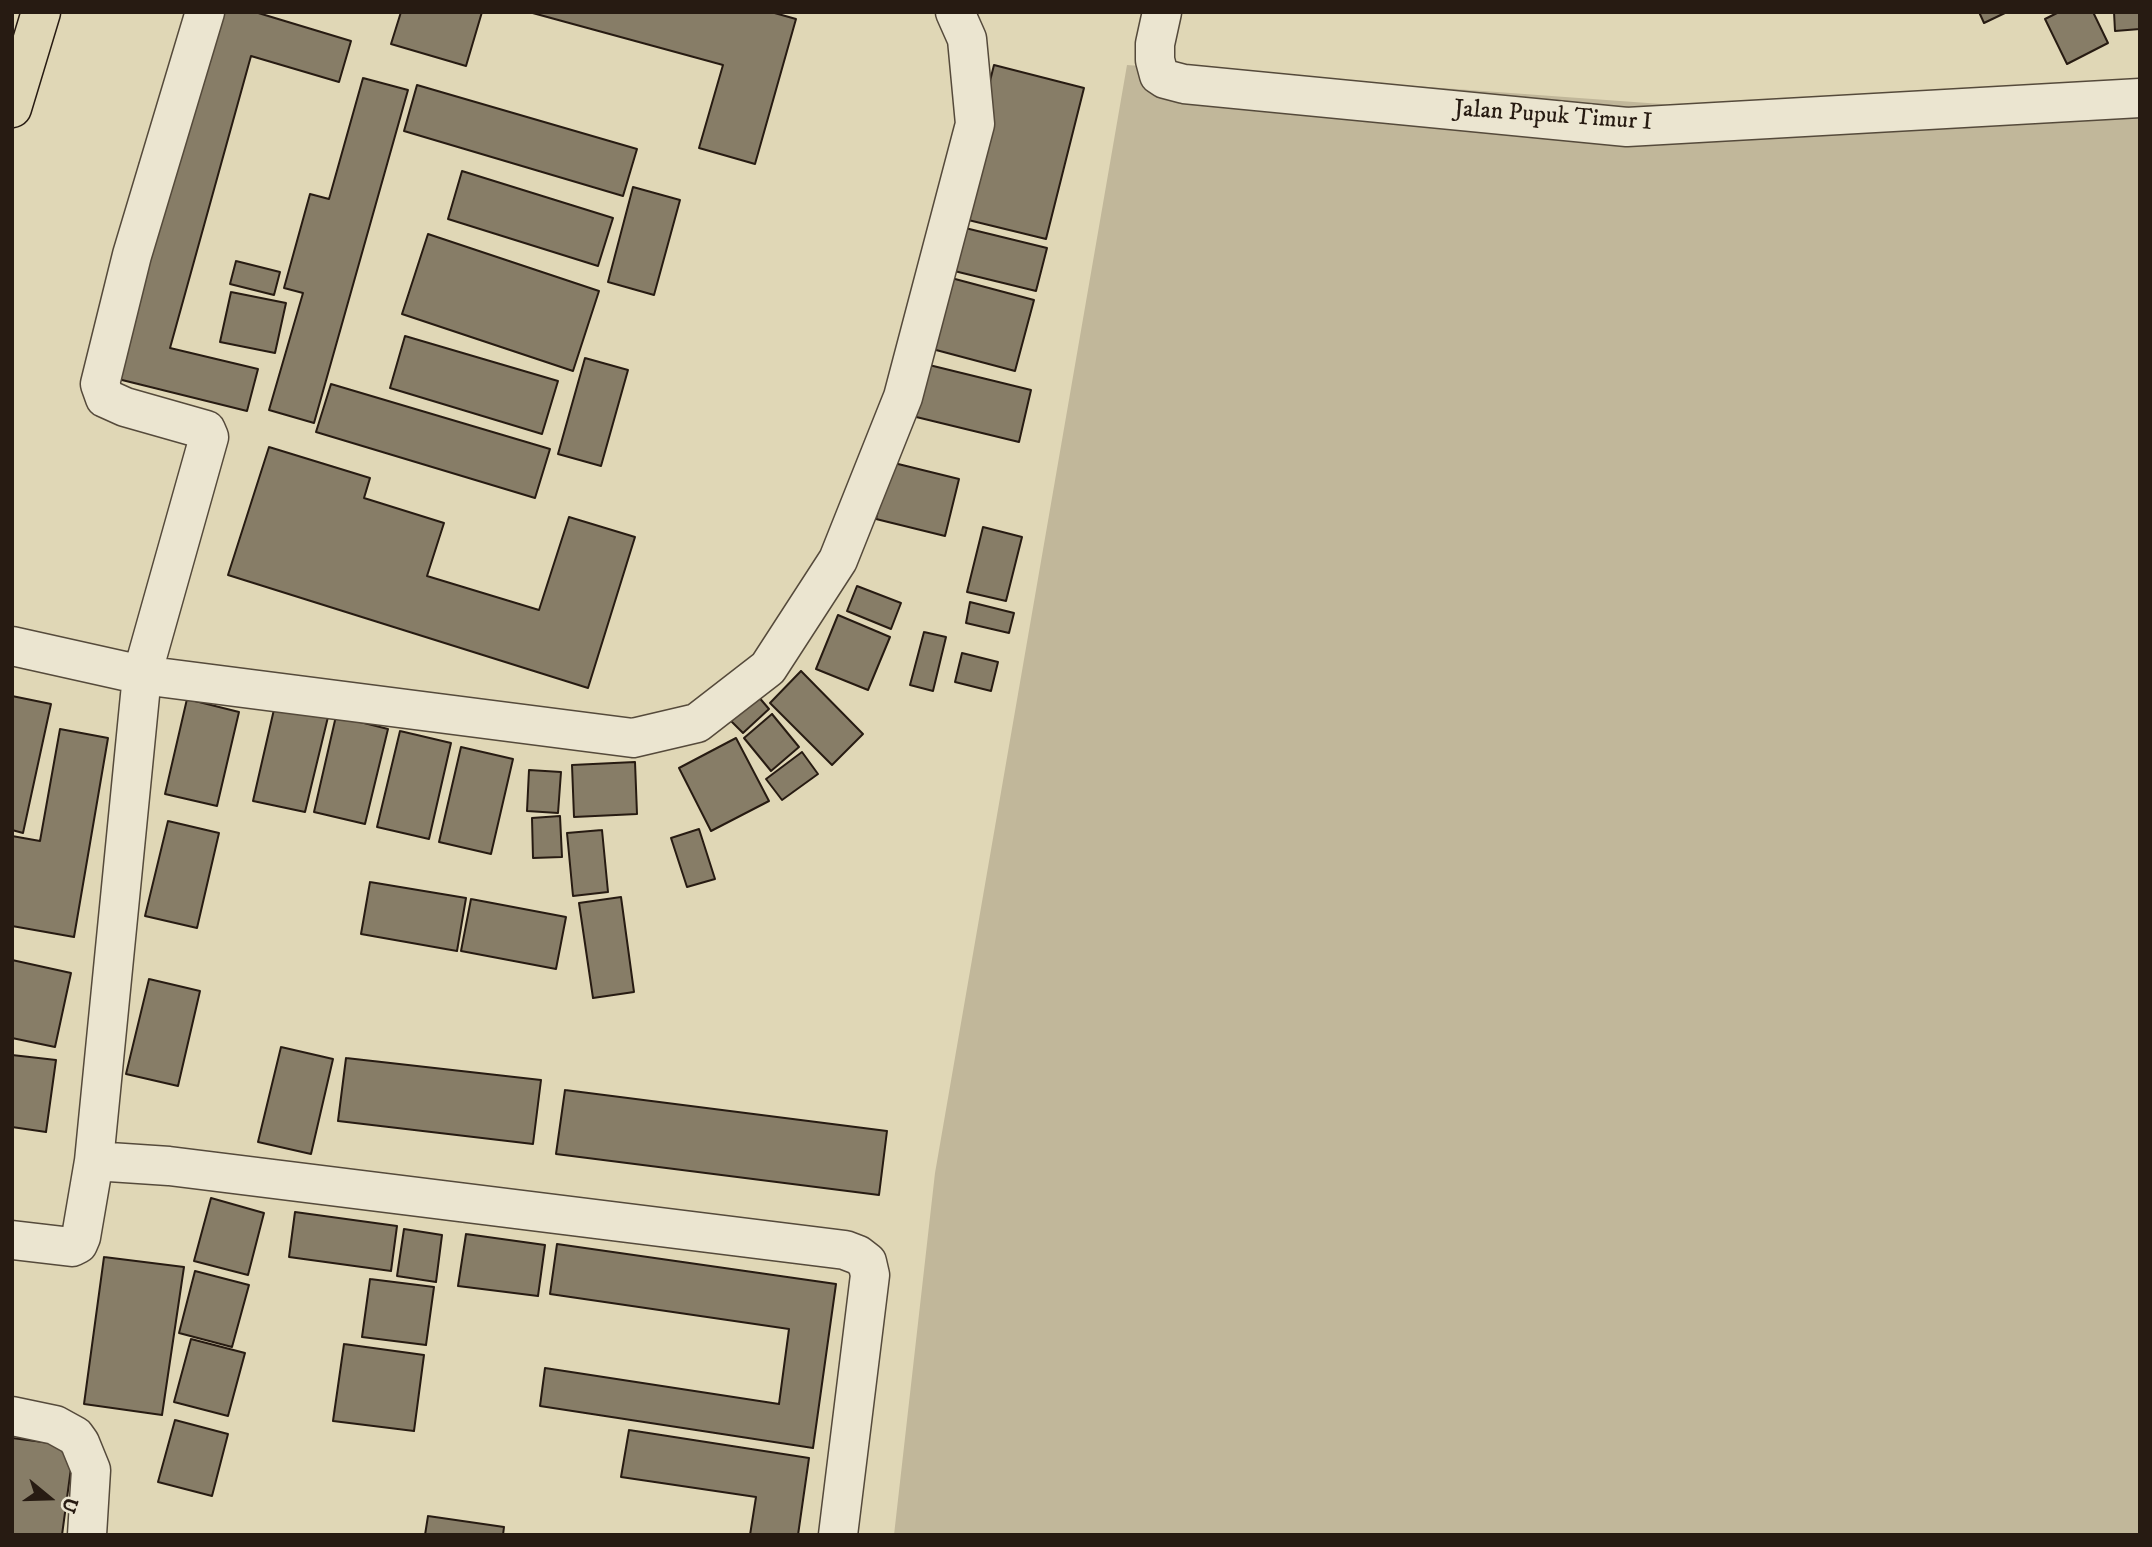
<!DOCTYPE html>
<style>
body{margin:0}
#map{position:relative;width:2152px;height:1547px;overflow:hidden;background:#e0d7b6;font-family:"IM FELL DW Pica",serif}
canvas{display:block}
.frame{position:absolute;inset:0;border:14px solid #271b12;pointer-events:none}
.north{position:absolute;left:14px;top:1463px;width:70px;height:70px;-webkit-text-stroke:5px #ebe5d0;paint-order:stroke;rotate:109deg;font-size:19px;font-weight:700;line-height:28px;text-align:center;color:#271b12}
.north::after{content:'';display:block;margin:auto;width:24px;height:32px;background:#271b12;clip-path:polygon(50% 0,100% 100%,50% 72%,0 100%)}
</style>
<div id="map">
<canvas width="2152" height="1547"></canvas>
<div class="frame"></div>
<div class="north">U</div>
</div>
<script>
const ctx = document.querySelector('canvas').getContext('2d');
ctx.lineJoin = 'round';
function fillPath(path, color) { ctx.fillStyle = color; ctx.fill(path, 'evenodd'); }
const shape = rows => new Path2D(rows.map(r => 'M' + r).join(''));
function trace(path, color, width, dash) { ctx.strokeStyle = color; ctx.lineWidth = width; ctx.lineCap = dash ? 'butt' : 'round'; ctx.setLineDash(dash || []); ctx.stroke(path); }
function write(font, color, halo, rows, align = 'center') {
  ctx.font = font + ' "IM FELL DW Pica",serif'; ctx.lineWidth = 7; ctx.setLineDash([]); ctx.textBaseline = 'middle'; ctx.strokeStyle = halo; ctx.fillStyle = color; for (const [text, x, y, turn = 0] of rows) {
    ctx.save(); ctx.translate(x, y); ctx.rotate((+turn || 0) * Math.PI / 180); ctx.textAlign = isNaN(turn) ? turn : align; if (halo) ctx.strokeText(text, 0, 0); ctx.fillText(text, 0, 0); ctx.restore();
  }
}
fillPath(shape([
 [1127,65,1894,121,2140,106,2140,1535,894,1535,935,1173]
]), '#c1b79a');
const building = shape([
 [213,12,255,12,351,41,339,82,251,56,170,348,258,369,247,411,114,378,130,204,140,162,171,169,213,12],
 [401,12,482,12,466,66,391,44,401,12],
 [529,12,771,12,796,19,755,164,699,148,723,65,529,12],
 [1979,12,2007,12,1984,23,1979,12],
 [2059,12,2093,12,2108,43,2067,64,2045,19,2059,12],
 [2114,12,2140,12,2140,29,2115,31,2114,12],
 [994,65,1084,88,1046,239,956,217,994,65],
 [363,78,408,90,314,423,269,410,303,293,284,288,310,194,329,199,363,78],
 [417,85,637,149,623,196,404,131,417,85],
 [462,171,613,218,598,266,448,219,462,171],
 [633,187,680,200,654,295,608,282,633,187],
 [953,225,1047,248,1036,291,942,268,953,225],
 [428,234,599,291,573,371,402,314,428,234],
 [236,261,280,272,274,295,230,284,236,261],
 [940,275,1034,300,1015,371,921,346,940,275],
 [231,292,286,303,275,353,220,342,231,292],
 [405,336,558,381,542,434,390,388,405,336],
 [585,358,628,370,601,466,558,454,585,358],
 [921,363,1031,390,1019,442,908,415,921,363],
 [331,384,550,449,535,498,316,432,331,384],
 [269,447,370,478,364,498,444,523,427,576,539,610,569,517,635,537,588,688,228,575,269,447],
 [890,462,959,479,945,536,876,519,890,462],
 [983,527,1022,537,1006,601,967,592,983,527],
 [857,586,901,603,891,629,847,611,857,586],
 [970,602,1014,613,1009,633,966,623,970,602],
 [838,615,890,637,868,690,816,669,838,615],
 [924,632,946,637,933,691,910,685,924,632],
 [962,653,998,662,991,691,955,682,962,653],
 [801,671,863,734,832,765,770,703,801,671],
 [757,695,769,709,743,733,730,720,757,695],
 [12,696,51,704,23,833,12,830,12,696],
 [187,699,239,712,217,806,165,794,187,699],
 [275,705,328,717,305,812,253,801,275,705],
 [772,714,799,747,771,771,744,738,772,714],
 [336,716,388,729,365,824,314,812,336,716],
 [60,729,108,738,74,937,12,926,12,836,40,841,60,729],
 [400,731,451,743,429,839,377,827,400,731],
 [736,738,769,801,711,831,679,768,736,738],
 [461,747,513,759,491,854,439,842,461,747],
 [802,752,818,774,782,800,766,779,802,752],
 [635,762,637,814,574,817,572,765,635,762],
 [529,770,561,772,558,813,527,811,529,770],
 [560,816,562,857,533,858,532,818,560,816],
 [168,821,219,833,197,928,145,916,168,821],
 [699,829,715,879,687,887,671,838,699,829],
 [602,830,608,892,573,896,567,833,602,830],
 [370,882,466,898,457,951,361,934,370,882],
 [621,897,634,992,593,998,579,903,621,897],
 [471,899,566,917,556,969,461,951,471,899],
 [12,960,71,973,55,1047,12,1038,12,960],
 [149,979,200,991,178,1086,126,1074,149,979],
 [281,1047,333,1059,311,1154,258,1142,281,1047],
 [12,1055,56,1060,46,1132,12,1127,12,1055],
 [346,1058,541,1080,533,1144,338,1121,346,1058],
 [565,1090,887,1131,879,1195,556,1154,565,1090],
 [211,1198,264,1213,248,1275,194,1261,211,1198],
 [295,1212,397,1226,391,1271,289,1257,295,1212],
 [404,1229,442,1235,436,1282,397,1276,404,1229],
 [466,1234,545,1245,538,1296,458,1286,466,1234],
 [557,1244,836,1284,813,1448,540,1406,545,1368,779,1404,789,1329,550,1294,557,1244],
 [104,1257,184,1267,162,1415,84,1404,104,1257],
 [195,1271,249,1285,232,1347,179,1333,195,1271],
 [370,1279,434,1287,426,1345,362,1337,370,1279],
 [191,1339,245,1353,228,1416,174,1402,191,1339],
 [344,1344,424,1355,414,1431,333,1421,344,1344],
 [175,1420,228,1434,212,1496,158,1482,175,1420],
 [629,1430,809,1458,798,1535,750,1535,756,1497,621,1477,629,1430],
 [12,1438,74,1446,62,1535,12,1535,12,1438],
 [428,1516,504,1527,503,1535,425,1535,428,1516]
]);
fillPath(building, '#877d67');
trace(building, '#271b12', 2);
const minor = shape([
 [1162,12,1155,44,1155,60,1159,75,1165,79,1184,84,1627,127,2140,98],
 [12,646,142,675,633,738,697,723,768,668,838,560,903,397,975,124,967,39,955,12],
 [94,1161,169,1166,845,1250,858,1255,867,1262,870,1275,838,1535],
 [12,1240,72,1247,78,1244,81,1237,94,1161,142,675,209,437,206,430,125,407,105,398,100,384,132,255,205,12],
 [12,1416,55,1425,75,1436,80,1443,91,1470,87,1535]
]);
const highway = shape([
 [12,108,41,12]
]);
trace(minor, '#554a3b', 41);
trace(highway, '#271b12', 41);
trace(minor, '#ebe5d0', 38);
trace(highway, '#e0d7b6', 38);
write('24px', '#271b12', '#ebe5d0', [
 ["Jalan Pupuk Timur I",1553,117,4]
]);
</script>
